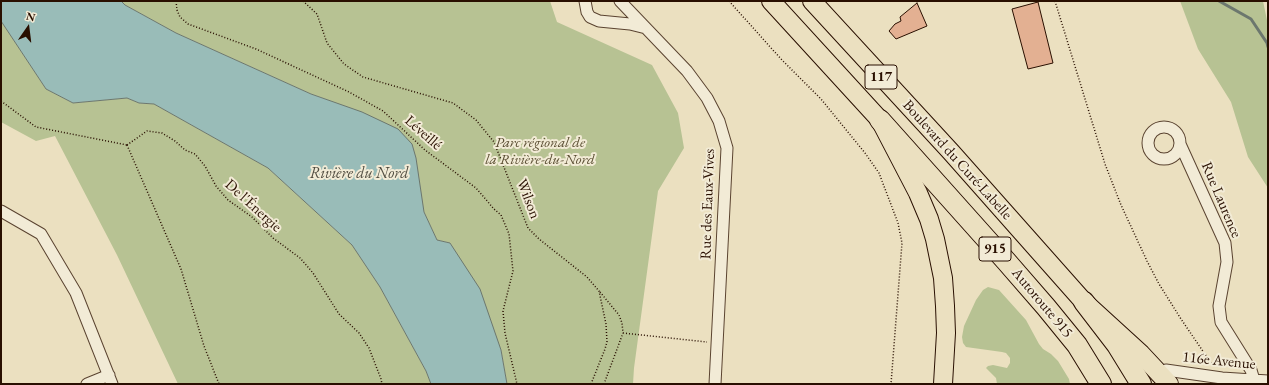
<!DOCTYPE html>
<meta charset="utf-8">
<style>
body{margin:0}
#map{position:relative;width:1269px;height:385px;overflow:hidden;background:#ebe0c0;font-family:"EB Garamond",serif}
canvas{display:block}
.frame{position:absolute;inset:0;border:2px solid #290f00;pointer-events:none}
.north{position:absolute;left:8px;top:8px;width:40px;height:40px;-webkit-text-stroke:3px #f2ebd6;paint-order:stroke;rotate:14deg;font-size:11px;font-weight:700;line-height:16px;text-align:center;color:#290f00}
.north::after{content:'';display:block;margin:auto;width:14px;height:18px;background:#290f00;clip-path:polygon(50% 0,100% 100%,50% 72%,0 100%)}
</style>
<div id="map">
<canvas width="1269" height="385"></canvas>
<div class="frame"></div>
<div class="north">N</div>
</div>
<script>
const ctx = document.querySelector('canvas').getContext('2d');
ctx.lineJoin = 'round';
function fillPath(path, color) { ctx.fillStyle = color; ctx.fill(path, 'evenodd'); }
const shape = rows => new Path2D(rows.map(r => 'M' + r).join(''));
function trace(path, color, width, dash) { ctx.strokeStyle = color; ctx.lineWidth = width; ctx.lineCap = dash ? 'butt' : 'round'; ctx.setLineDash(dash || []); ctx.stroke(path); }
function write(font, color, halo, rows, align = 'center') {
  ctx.font = font + ' "EB Garamond",serif'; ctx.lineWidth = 4; ctx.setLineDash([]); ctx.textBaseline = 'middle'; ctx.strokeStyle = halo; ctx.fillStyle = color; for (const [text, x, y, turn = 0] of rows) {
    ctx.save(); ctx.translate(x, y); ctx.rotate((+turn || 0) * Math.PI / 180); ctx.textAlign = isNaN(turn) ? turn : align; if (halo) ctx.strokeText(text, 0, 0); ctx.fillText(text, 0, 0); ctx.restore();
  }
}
fillPath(shape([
 [121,1,550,1,557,22,652,65,678,113,684,148,658,191,634,368,633,384,507,384,501,350,450,243,437,240,424,212,365,114,311,94,176,33,125,5],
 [1180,1,1263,1,1268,25,1268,188,1248,157,1231,102,1198,49],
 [1,21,46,89,73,103,127,98,139,103,154,104,268,168,352,245,380,287,426,371,431,384,178,384,117,255,55,136,36,141,1,122],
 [988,287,999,290,1026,320,1039,344,1043,349,1051,354,1058,361,1069,379,1070,384,997,384,996,378,986,368,988,366,993,365,1007,368,1010,363,1010,358,1006,353,1002,352,966,347,963,343,962,337,964,326,976,300,983,290]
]), '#b7c293');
const water = shape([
 [1,1,121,1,125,5,176,33,311,94,362,112,398,129,412,144,416,158,424,212,437,240,450,243,480,289,501,350,507,384,431,384,426,371,380,287,352,245,268,168,154,104,139,103,127,98,73,103,46,89,1,21,1,1]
]);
fillPath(water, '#99bcb8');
trace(water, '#6c776e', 1);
trace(shape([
 [1219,1,1251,19,1267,43,1268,47]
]), '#6c776e', 3);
const building = shape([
 [1038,2,1053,63,1028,69,1012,9,1038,2],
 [917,3,927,26,896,39,889,31,895,24,901,21,900,17,917,3]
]);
fillPath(building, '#e3b092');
trace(building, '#290f00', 1);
const street = shape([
 [585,1,587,12,590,17,599,21,630,24,646,28],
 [620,1,687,71,707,98,719,121,727,148,715,384],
 '1148 143a16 16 0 1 1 32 0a16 16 0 1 1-32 0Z',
 [1180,144,1225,243,1227,262,1219,306,1221,322,1251,370,1254,380],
 [1,211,41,234,76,293,112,384],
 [1166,370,1222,378,1268,381],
 [87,384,109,375]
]);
const primary = shape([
 [771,1,880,120,918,193,929,219,935,239,943,278,945,306,946,333,943,384],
 [812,1,951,152,1084,302,1141,354,1169,384]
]);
const highway = shape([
 [880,120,1006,261,1046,307,1077,345,1101,384],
 [1084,302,1117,345,1141,384]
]);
trace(street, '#5a4330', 13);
trace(primary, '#290f00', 20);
trace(highway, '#290f00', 22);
trace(shape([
 [176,1,177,10,180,17,188,24,256,49,349,92,383,111,425,150,476,188,494,209,501,215,509,234,513,271,503,311,505,333,517,384],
 [303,1,317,14,327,43,344,64,363,77,453,103,476,120,494,142,528,228,539,239,587,277,599,291,606,324,607,342,605,349,591,384],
 [729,1,781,59,821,99,865,153,879,173,898,223,902,243,891,384],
 [1055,1,1105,164,1121,205,1147,261,1159,284,1181,319,1213,366],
 [1,101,36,127,127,145],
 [127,145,147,131,162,133,175,141,185,150,195,154,205,166,216,186,228,200,252,217,273,238,300,258,313,273,339,314,359,333,369,348,381,379,382,384],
 [127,145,181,269,204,346,219,384],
 [600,292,619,315,622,323,623,333,604,384],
 [623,333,707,342]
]), '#290f00', 1.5, [1, 2]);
trace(street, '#f2ebd6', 11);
trace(primary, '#ebe0c0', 18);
trace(highway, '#ebe0c0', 20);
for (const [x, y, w] of [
 [881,77,32],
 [995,249,32]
]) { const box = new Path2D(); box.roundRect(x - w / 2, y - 12, w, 24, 3); ctx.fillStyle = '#f2ebd6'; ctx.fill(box); trace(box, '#290f00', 1); }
write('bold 14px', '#290f00', null, [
 ["117",881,77],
 ["915",995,249]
]);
write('15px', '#290f00', '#f2ebd6', [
 ["Léveillé",423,133,41],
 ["Boulevard du Curé-Labelle",957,160,48],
 ["Wilson",528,199,69],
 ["Rue Laurence",1221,200,67],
 ["Rue des Eaux-Vives",708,204,-88],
 ["De l'Énergie",253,206,42],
 ["Autoroute 915",1042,303,50],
 ["116e Avenue",1219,361,6]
]);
write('italic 15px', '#5b4e33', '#f2ebd6', [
 ["Parc régional de",540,143],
 ["la Rivière-du-Nord",540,160]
]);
write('italic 16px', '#504c40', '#f2ebd6', [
 ["Rivière du Nord",359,174]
]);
</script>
